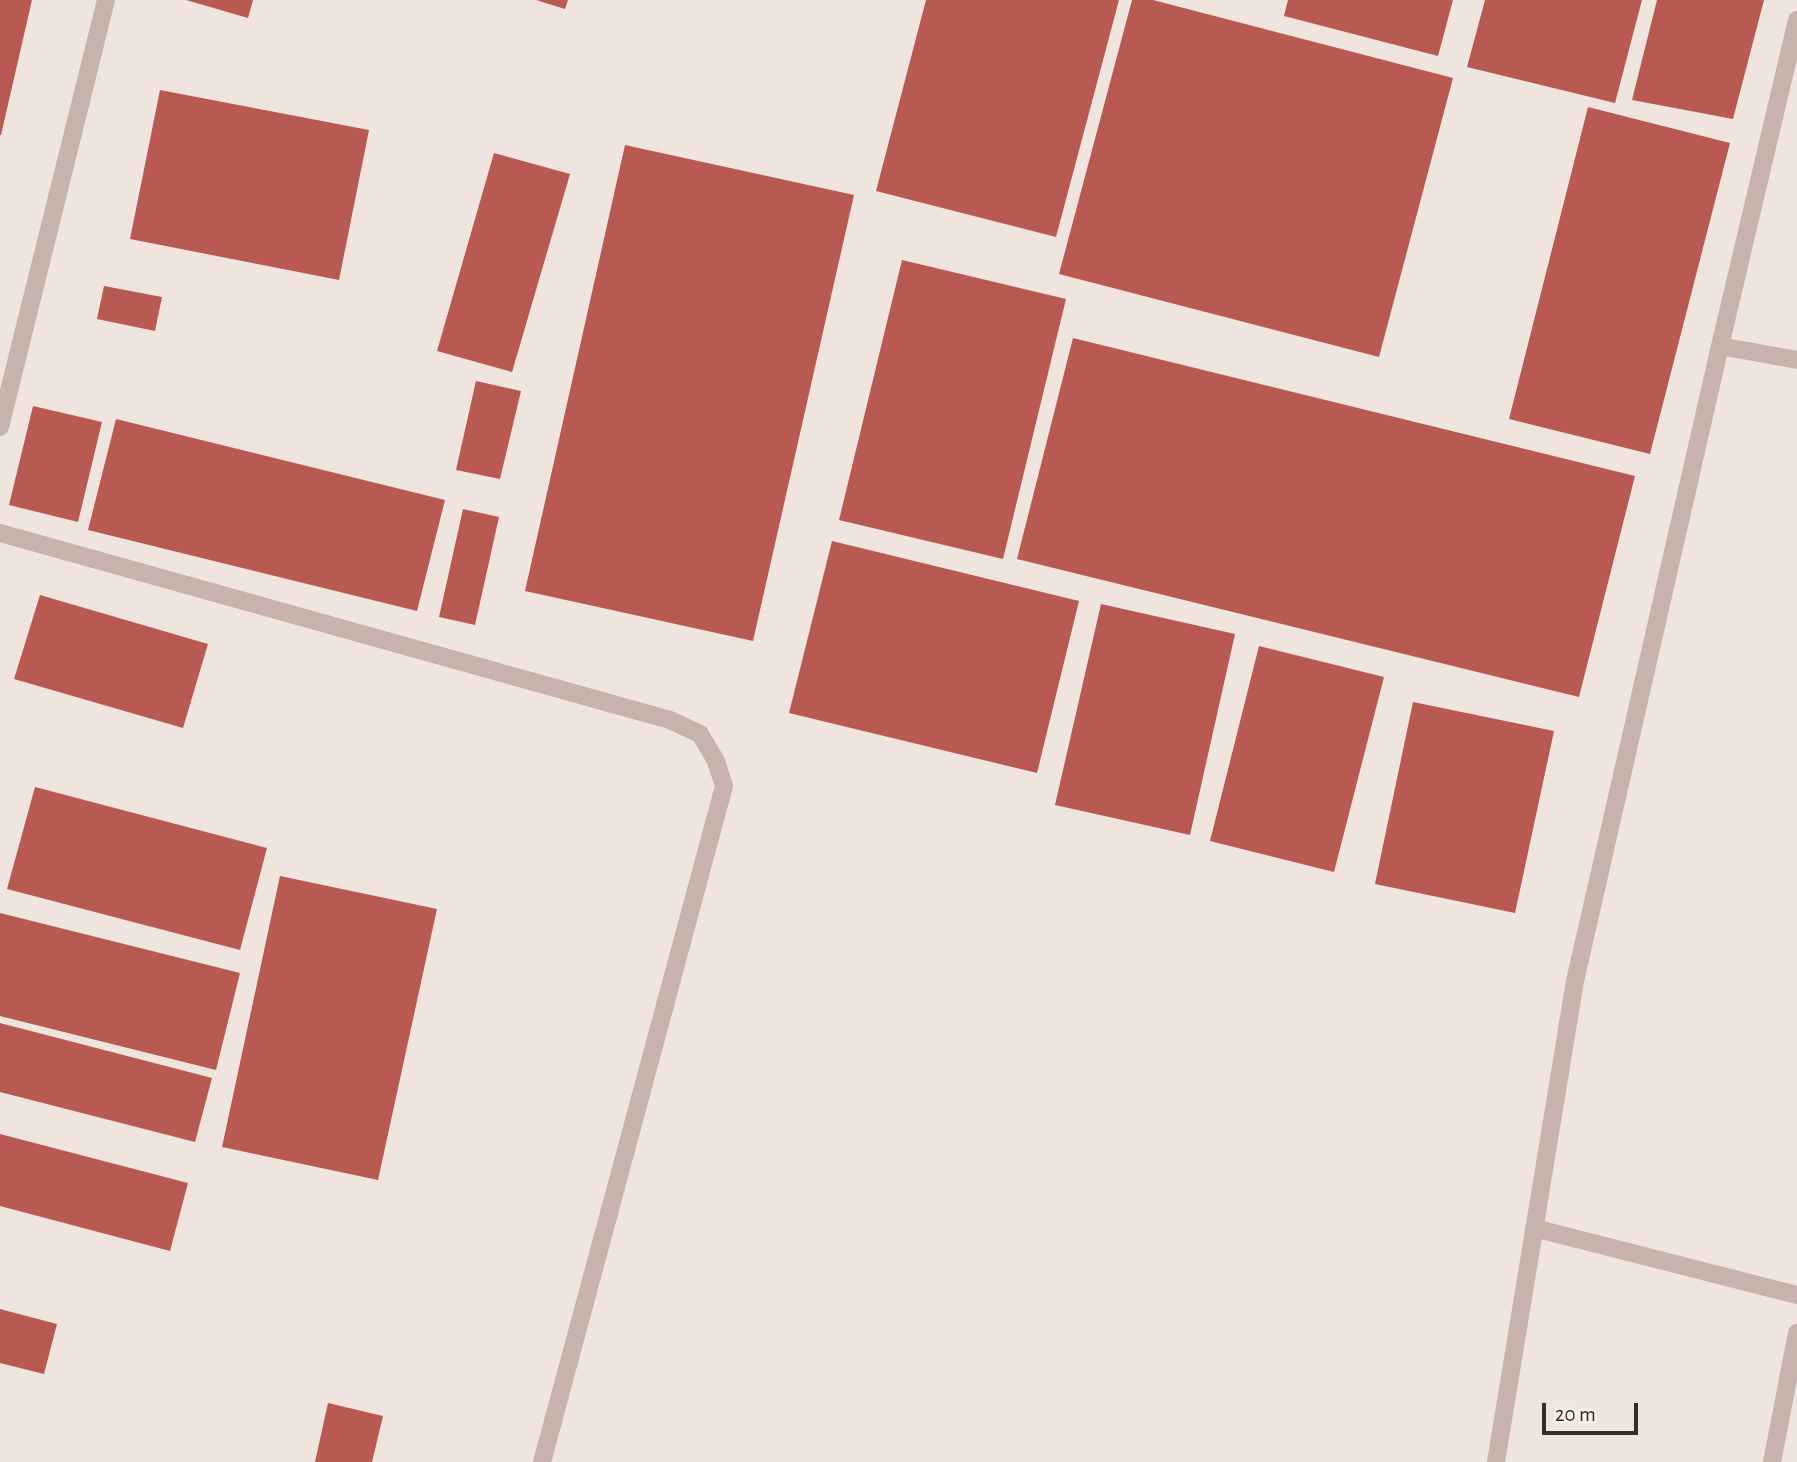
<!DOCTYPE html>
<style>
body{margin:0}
#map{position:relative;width:1797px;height:1462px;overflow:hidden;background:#f0e4de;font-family:"Alegreya Sans",sans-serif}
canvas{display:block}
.scale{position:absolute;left:1542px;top:1403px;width:96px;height:32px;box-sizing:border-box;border:4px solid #352b29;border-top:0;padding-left:9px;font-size:21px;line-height:24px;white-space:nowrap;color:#352b29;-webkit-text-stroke:5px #f8efe9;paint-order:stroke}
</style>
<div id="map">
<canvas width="1797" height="1462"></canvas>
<div class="scale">20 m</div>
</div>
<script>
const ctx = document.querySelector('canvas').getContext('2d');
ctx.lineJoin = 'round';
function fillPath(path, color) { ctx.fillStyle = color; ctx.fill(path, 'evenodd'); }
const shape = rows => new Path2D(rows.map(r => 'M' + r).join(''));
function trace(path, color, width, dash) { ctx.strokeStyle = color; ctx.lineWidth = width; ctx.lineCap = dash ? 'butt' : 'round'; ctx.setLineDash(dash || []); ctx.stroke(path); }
fillPath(shape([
 [0,0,32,0,1,135,0,135],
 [186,0,253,0,248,18],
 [536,0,568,0,565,9],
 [926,0,1119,0,1056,237,876,191],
 [1132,0,1153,0,1453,78,1379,357,1059,274],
 [1288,0,1453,0,1438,56,1284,16],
 [1485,0,1642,0,1615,103,1467,67],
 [1657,0,1764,0,1733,119,1632,100],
 [160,90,369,130,339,280,130,239],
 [1588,107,1730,143,1650,454,1509,419],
 [625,145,854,195,753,641,525,591],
 [494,153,570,174,512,372,437,351],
 [902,260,1066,299,1003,559,839,520],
 [104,286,162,297,155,331,97,319],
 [1073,338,1635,476,1579,697,1017,559],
 [476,381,521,391,500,479,456,470],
 [33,406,102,422,78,522,9,505],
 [116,419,445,500,417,611,88,530],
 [463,509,499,517,475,625,439,617],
 [832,541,1079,601,1037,773,789,713],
 [40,595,208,644,183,728,14,679],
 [1101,604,1235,634,1190,835,1055,805],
 [1259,646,1384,677,1334,872,1210,841],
 [1413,702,1554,731,1515,913,1375,884],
 [35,787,267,848,240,950,7,889],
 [280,876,437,909,378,1180,222,1147],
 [0,913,240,973,216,1070,0,1016],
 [0,1023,212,1078,195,1142,0,1092],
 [0,1134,188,1183,170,1251,0,1206],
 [0,1309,57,1324,44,1374,0,1363],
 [328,1403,383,1416,372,1462,315,1462]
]), '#b95a52');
trace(shape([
 [1720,346,1797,360],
 [0,427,106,0],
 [0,533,670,720,700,734,716,761,724,786,542,1462],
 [1534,1228,1797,1295],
 [1496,1462,1575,981,1720,346,1797,20],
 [1772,1462,1797,1333]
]), '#c7b3ab', 18);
</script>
